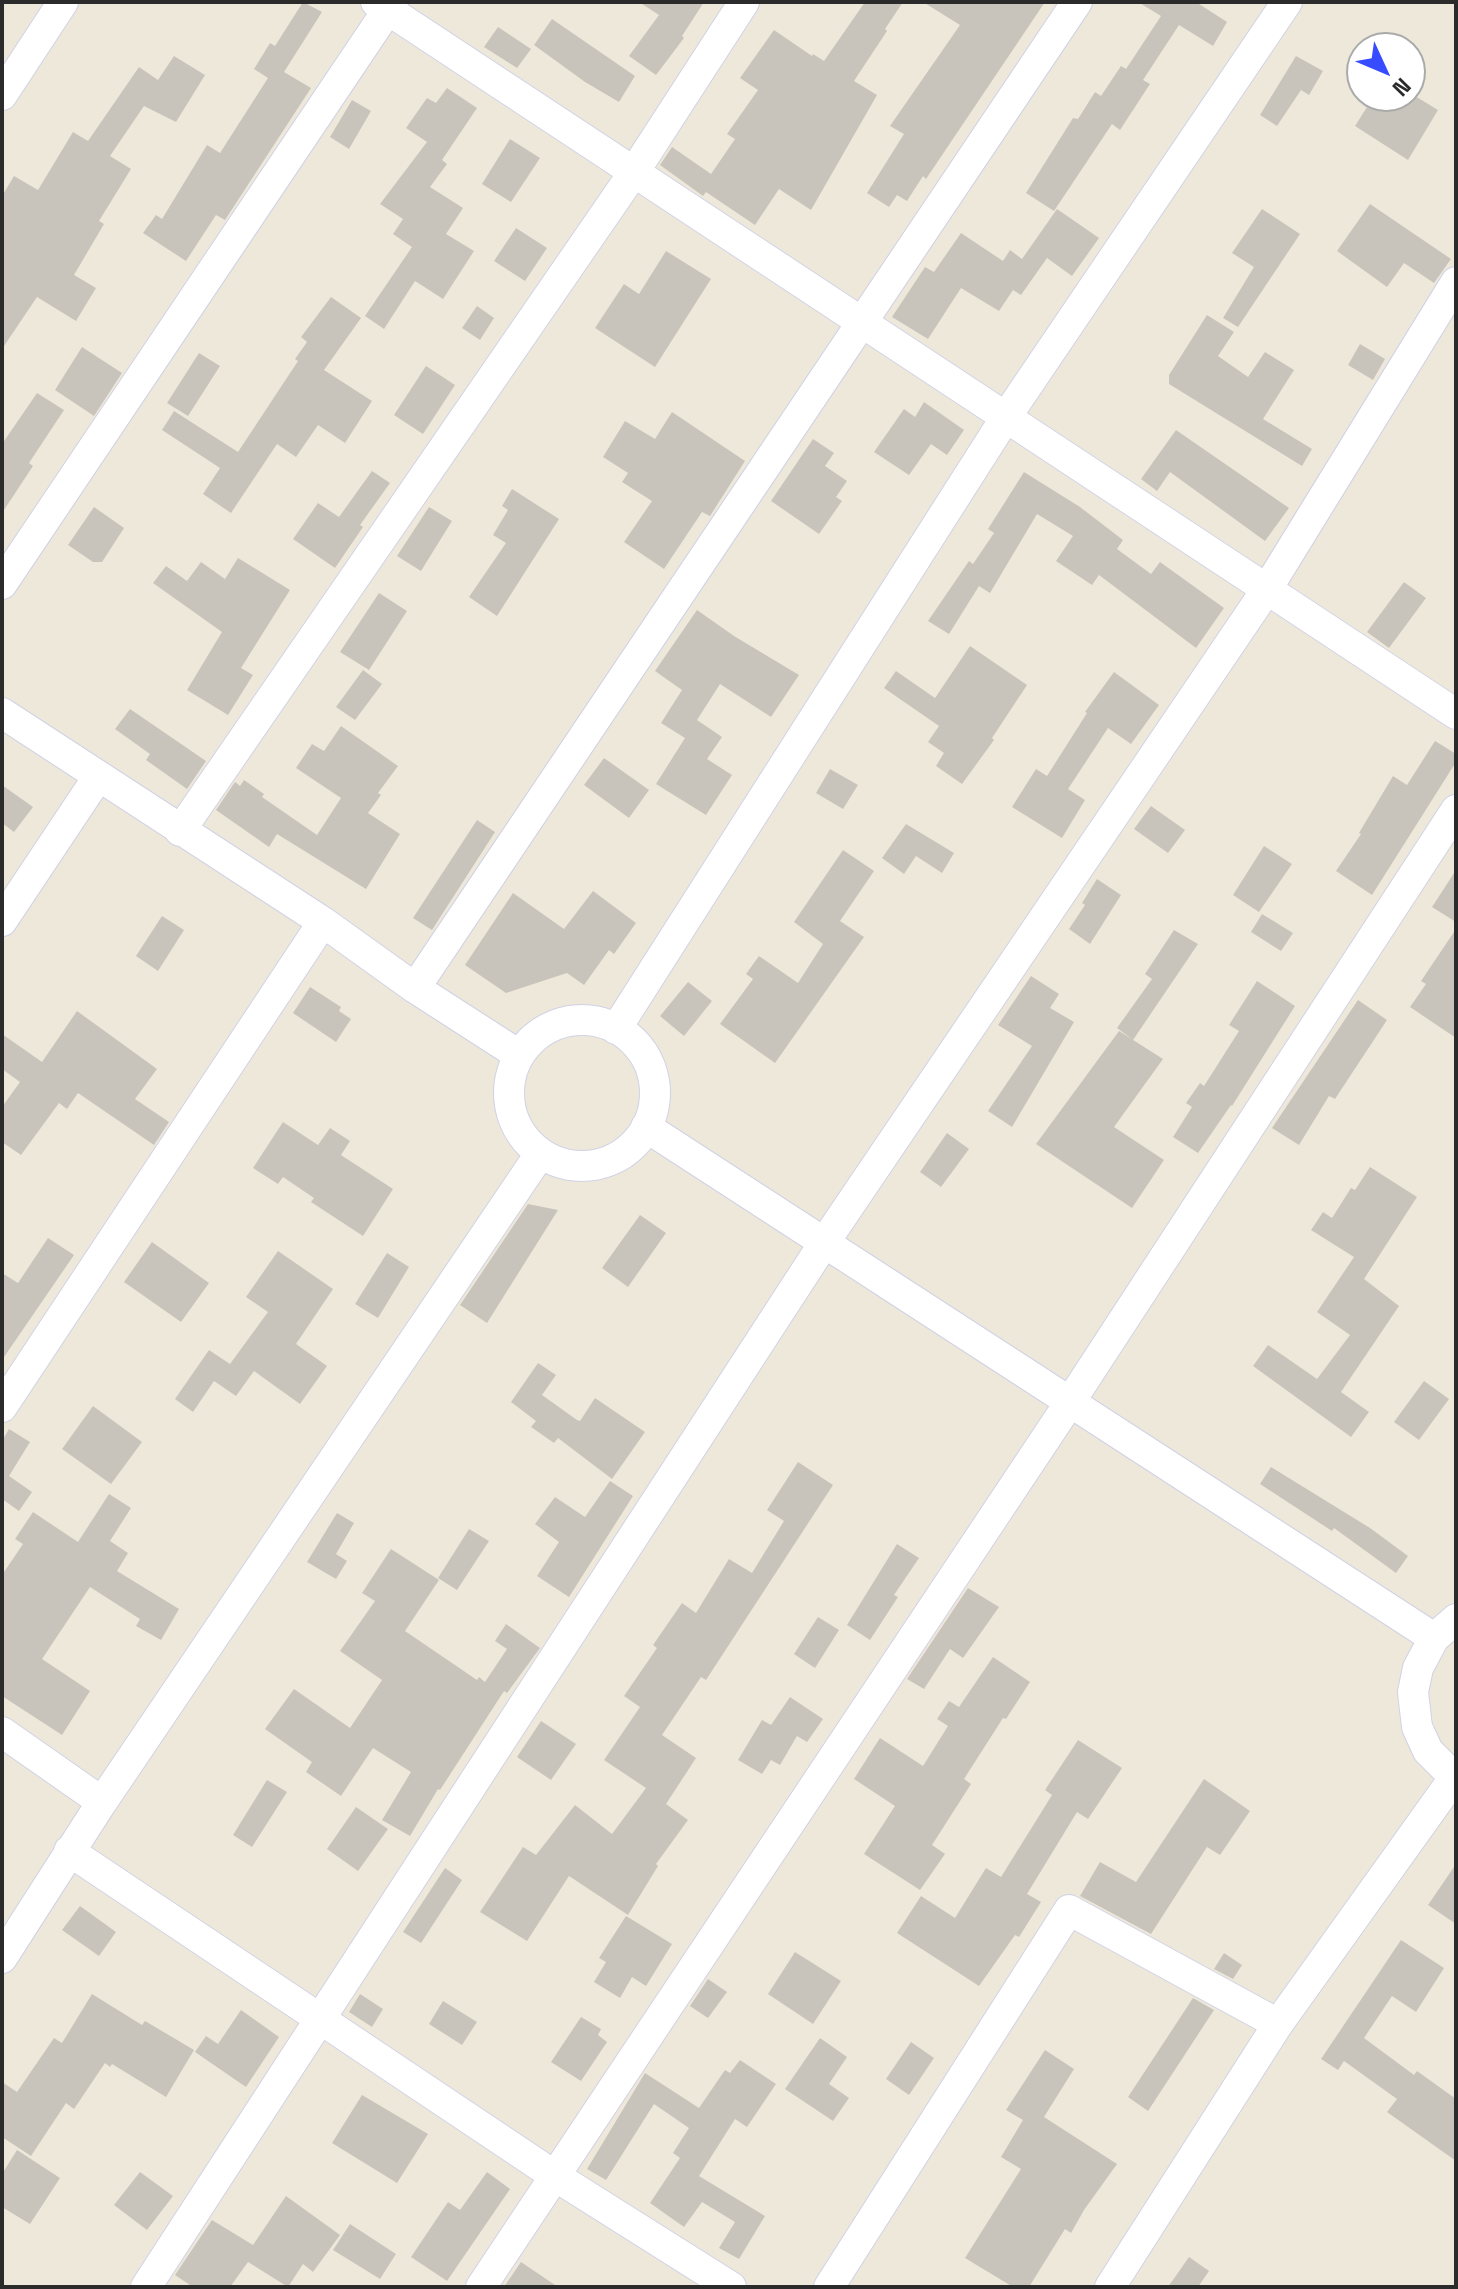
<!DOCTYPE html>
<style>
body{margin:0}
#map{position:relative;width:1458px;height:2289px;overflow:hidden;background:#eee8db;font-family:"Space Grotesk",sans-serif}
canvas{display:block}
.frame{position:absolute;inset:0;border:4px solid #2b2b2b;pointer-events:none}
.north{position:absolute;left:1346px;top:32px;width:80px;height:80px;box-sizing:border-box;background:#fff;border:2px solid #aaa;border-radius:50%;rotate:134deg;font-size:22px;font-weight:700;line-height:32px;text-align:center;color:#2b2b2b}
.north::after{content:'';display:block;margin:auto;width:28px;height:36px;background:#374bff;clip-path:polygon(50% 0,100% 100%,50% 72%,0 100%)}
</style>
<div id="map">
<canvas width="1458" height="2289"></canvas>
<div class="frame"></div>
<div class="north">N</div>
</div>
<script>
const ctx = document.querySelector('canvas').getContext('2d');
ctx.lineJoin = 'round';
function fillPath(path, color) { ctx.fillStyle = color; ctx.fill(path, 'evenodd'); }
const shape = rows => new Path2D(rows.map(r => 'M' + r).join(''));
function trace(path, color, width, dash) { ctx.strokeStyle = color; ctx.lineWidth = width; ctx.lineCap = dash ? 'butt' : 'round'; ctx.setLineDash(dash || []); ctx.stroke(path); }
fillPath(shape([
 [303,2,322,12,284,72,311,88,225,220,216,215,186,261,143,233,156,215,162,219,207,145,220,153,268,78,254,69,270,43,275,46],
 [639,2,704,2,682,36,684,38,656,75,629,56,659,15],
 [865,2,903,2,885,29,887,31,854,81,877,95,811,210,779,189,755,225,706,192,703,196,660,165,672,147,711,174,735,139,727,134,758,90,740,78,774,30,812,56,813,54,824,61],
 [923,2,1045,2,926,179,923,176,907,201,897,195,889,207,867,193,904,134,890,126,960,25],
 [1138,2,1196,2,1227,22,1213,46,1179,25,1143,80,1150,84,1120,130,1112,124,1054,211,1026,193,1073,118,1078,119,1095,92,1101,96,1121,66,1126,69,1161,16],
 [552,19,635,76,619,102,585,82,534,45],
 [498,27,531,49,517,68,484,47],
 [174,56,205,75,176,122,144,106,110,156,131,169,99,221,104,224,74,275,96,288,76,321,37,297,2,349,2,196,14,176,38,190,73,132,88,141,139,67,158,80],
 [1296,56,1323,71,1309,95,1301,90,1277,126,1260,115],
 [447,88,477,108,442,160,447,164,430,187,463,208,446,234,474,251,443,299,415,281,384,329,365,316,412,247,393,234,403,219,380,204,427,142,406,128,427,98,436,103],
 [1374,96,1415,96,1438,110,1408,160,1355,126],
 [352,100,371,111,349,149,330,137],
 [510,139,540,158,511,202,482,184],
 [1370,204,1451,259,1434,283,1404,263,1387,287,1337,251],
 [1057,209,1099,238,1072,276,1047,258,1021,295,1013,290,999,311,961,288,928,339,892,317,925,267,934,272,961,233,1003,261,1010,250,1022,259],
 [1262,209,1300,234,1238,327,1223,318,1254,267,1232,253],
 [516,228,547,248,525,281,494,261],
 [666,251,711,279,655,367,595,328,624,284,639,294],
 [331,297,361,318,324,370,372,401,345,443,318,425,296,457,277,444,231,513,203,494,220,468,162,430,174,411,238,452,298,361,295,359,307,342,301,337],
 [477,306,494,318,480,340,462,328],
 [1207,315,1234,332,1218,356,1248,377,1265,352,1294,370,1263,419,1312,449,1302,466,1169,384,1169,375],
 [1360,344,1385,359,1373,380,1348,365],
 [82,347,122,373,94,416,55,390],
 [199,353,220,366,188,416,167,403],
 [426,366,455,385,423,434,394,415],
 [37,393,64,410,29,463,33,466,2,513,2,444],
 [924,402,964,430,947,455,931,444,909,475,874,452,904,409,915,417],
 [672,412,745,461,710,516,702,512,664,569,624,542,652,501,622,482,628,473,603,457,625,421,655,439],
 [1176,430,1289,508,1265,541,1170,472,1157,491,1141,479],
 [813,439,834,453,825,466,847,481,836,497,842,501,819,534,771,501],
 [372,471,390,483,360,525,363,527,335,568,293,539,318,503,339,517],
 [1024,472,1080,507,1123,540,1117,549,1151,574,1160,562,1224,608,1196,648,1099,575,1092,585,1056,561,1073,536,1037,514,990,593,979,586,949,634,928,621,969,561,973,564,994,533,988,529],
 [512,489,559,519,497,616,469,597,506,543,493,535,508,510,502,506],
 [94,507,124,528,102,562,93,562,68,545],
 [429,507,452,521,421,571,397,556],
 [238,558,290,590,241,668,253,675,228,715,187,690,222,632,153,583,166,566,187,581,201,562,225,579],
 [1404,582,1426,598,1389,648,1367,632],
 [379,593,407,611,369,670,340,652],
 [697,610,734,636,799,675,771,717,720,684,697,720,722,737,707,759,732,775,706,815,656,784,685,738,661,723,682,690,655,671],
 [970,646,1027,685,992,738,994,740,962,784,936,766,944,753,928,742,939,726,884,688,896,671,935,698],
 [363,670,382,684,355,720,336,707],
 [1114,672,1159,705,1131,744,1108,728,1068,789,1085,800,1062,838,1012,807,1036,769,1047,776,1087,713,1085,712],
 [130,709,206,761,187,789,146,760,150,754,115,729],
 [341,726,398,766,378,793,381,795,368,813,400,834,366,889,277,834,269,847,216,810,235,782,240,786,244,780,264,794,262,797,317,835,341,798,296,768,312,744,324,751],
 [1435,741,1456,754,1456,762,1372,895,1336,871,1361,834,1359,833,1393,776,1407,785],
 [604,758,649,790,629,818,584,785],
 [830,769,858,785,843,809,816,793],
 [2,785,33,807,14,832,2,823],
 [1151,806,1185,830,1168,853,1134,829],
 [477,820,495,832,432,930,413,918],
 [906,824,954,853,942,873,916,856,904,874,882,858],
 [1264,846,1292,864,1259,912,1233,895],
 [843,850,874,871,840,921,864,937,775,1063,720,1024,753,979,746,974,759,956,798,983,823,944,794,922],
 [1456,870,1456,922,1432,907],
 [1097,879,1121,895,1090,944,1069,929,1085,905,1082,903],
 [593,891,636,923,614,954,609,950,584,985,567,973,506,993,465,965,513,893,564,929],
 [1262,914,1293,933,1281,951,1251,932],
 [162,916,184,930,158,971,136,956],
 [1456,929,1456,1038,1410,1007,1426,984,1421,981],
 [1174,930,1198,944,1133,1040,1117,1028,1152,979,1145,974],
 [1031,976,1059,994,1050,1008,1074,1022,1012,1127,988,1111,1032,1046,998,1025],
 [1257,981,1295,1006,1232,1106,1231,1105,1198,1153,1173,1137,1192,1107,1186,1103,1200,1083,1204,1086,1239,1031,1229,1025],
 [688,982,712,1001,684,1036,660,1016],
 [310,987,341,1007,339,1011,351,1019,336,1042,293,1013],
 [1358,1000,1387,1020,1335,1099,1329,1096,1299,1145,1272,1128],
 [77,1011,157,1069,135,1099,169,1122,154,1145,78,1093,67,1109,59,1103,21,1155,2,1142,2,1107,20,1082,2,1069,2,1034,42,1062],
 [1119,1031,1163,1059,1114,1127,1164,1160,1132,1208,1036,1144],
 [283,1122,318,1145,330,1128,350,1141,341,1155,393,1189,363,1236,311,1202,314,1198,283,1177,278,1184,253,1168],
 [947,1133,969,1149,941,1187,920,1172],
 [1370,1167,1417,1197,1364,1279,1399,1306,1341,1392,1369,1412,1351,1437,1253,1366,1268,1345,1317,1379,1350,1335,1317,1312,1354,1257,1311,1230,1323,1212,1332,1218,1351,1188,1355,1190],
 [528,1204,558,1210,487,1323,460,1305],
 [640,1215,666,1233,628,1287,602,1268],
 [48,1238,74,1255,2,1360,2,1273,18,1283],
 [152,1242,209,1283,181,1322,124,1282],
 [278,1251,333,1289,296,1344,327,1366,300,1404,254,1371,236,1396,214,1381,193,1412,175,1399,209,1350,230,1364,268,1312,246,1297],
 [387,1253,409,1267,378,1318,355,1304],
 [538,1363,556,1375,542,1395,577,1420,580,1421,595,1398,645,1432,612,1479,558,1438,554,1443,531,1427,536,1421,511,1402],
 [1424,1381,1449,1399,1419,1440,1394,1422],
 [93,1406,142,1442,111,1484,62,1449],
 [9,1429,30,1442,9,1476,32,1492,19,1511,2,1499,2,1441],
 [798,1462,833,1485,706,1680,701,1677,662,1735,696,1758,666,1804,688,1820,656,1864,658,1866,628,1915,569,1876,527,1941,480,1912,523,1847,536,1855,575,1805,612,1834,646,1788,604,1760,640,1707,624,1696,657,1648,653,1645,682,1603,696,1613,729,1559,752,1573,784,1521,767,1510],
 [1271,1467,1370,1528,1408,1556,1396,1573,1334,1528,1332,1531,1260,1484],
 [610,1481,633,1496,569,1597,537,1576,559,1542,535,1524,555,1497,585,1517],
 [109,1494,131,1508,110,1541,128,1553,117,1571,179,1609,161,1640,136,1626,140,1619,90,1587,42,1659,90,1691,62,1735,2,1696,2,1575,23,1544,15,1539,33,1512,78,1542],
 [337,1513,354,1523,336,1554,347,1561,336,1579,307,1562],
 [469,1529,489,1541,457,1590,438,1578],
 [897,1544,919,1558,894,1595,898,1597,870,1640,847,1625],
 [391,1549,439,1580,405,1631,477,1680,479,1677,485,1682,507,1649,495,1641,506,1624,540,1648,507,1693,504,1691,440,1790,438,1789,410,1836,382,1820,411,1772,373,1748,341,1796,306,1772,312,1762,265,1729,294,1689,350,1728,382,1680,340,1651,375,1601,362,1593],
 [968,1588,999,1607,963,1658,950,1649,924,1689,907,1679],
 [818,1617,839,1630,815,1668,794,1654],
 [993,1657,1030,1682,1006,1719,1003,1718,964,1779,971,1784,932,1845,945,1854,920,1890,864,1854,895,1806,854,1779,880,1738,923,1766,948,1726,937,1719,949,1701,959,1707],
 [790,1697,823,1719,807,1742,797,1736,780,1765,771,1760,762,1774,738,1760,762,1720,771,1725],
 [541,1721,576,1744,551,1780,517,1757],
 [1078,1740,1122,1768,1088,1819,1077,1812,1027,1894,1041,1902,1019,1937,1015,1935,979,1986,897,1933,921,1896,955,1918,986,1868,1001,1877,1052,1795,1045,1790],
 [1204,1779,1250,1811,1220,1855,1207,1847,1151,1934,1080,1896,1100,1862,1136,1882],
 [267,1780,287,1792,252,1847,233,1835],
 [356,1807,388,1829,358,1871,327,1849],
 [1456,1864,1456,1924,1428,1905],
 [445,1868,462,1880,421,1943,403,1932],
 [80,1906,116,1932,99,1956,62,1930],
 [626,1916,672,1944,646,1986,632,1977,620,1998,594,1982,606,1962,599,1958],
 [1401,1940,1444,1968,1416,2012,1392,1996,1364,2038,1414,2075,1417,2071,1456,2099,1456,2161,1387,2112,1397,2099,1344,2061,1338,2070,1321,2059],
 [795,1952,841,1981,813,2024,768,1994],
 [1224,1953,1242,1965,1233,1979,1214,1969],
 [708,1979,727,1992,708,2018,690,2006],
 [92,1994,142,2025,145,2021,194,2050,166,2097,112,2064,110,2067,105,2063,74,2109,66,2103,31,2156,2,2137,2,2082,17,2092,54,2038,62,2043],
 [360,1994,383,2009,372,2027,349,2012],
 [1193,1998,1214,2010,1148,2111,1128,2097],
 [443,2001,477,2022,462,2045,429,2024],
 [241,2010,279,2037,246,2087,195,2052,206,2036,218,2044],
 [581,2017,601,2029,598,2035,607,2042,581,2081,551,2062],
 [820,2038,847,2057,829,2084,849,2098,833,2121,785,2089],
 [911,2042,934,2058,909,2095,886,2079],
 [1045,2050,1074,2069,1044,2117,1117,2164,1084,2210,1071,2233,1065,2229,1029,2287,1013,2287,965,2258,1021,2169,1001,2157,1023,2120,1006,2110],
 [740,2060,776,2084,747,2127,735,2119,699,2176,765,2216,739,2259,719,2248,735,2222,702,2202,684,2227,650,2203,680,2158,673,2153,689,2128,654,2104,606,2180,587,2169,645,2073,699,2108,725,2070,730,2073],
 [362,2095,428,2134,397,2183,332,2143],
 [17,2150,60,2178,30,2224,2,2207,2,2174],
 [140,2172,173,2196,147,2230,114,2205],
 [487,2172,510,2189,447,2281,411,2257,448,2202,460,2210],
 [286,2196,340,2235,313,2272,303,2264,288,2287,248,2262,230,2287,193,2287,175,2275,212,2220,253,2245],
 [350,2224,396,2254,380,2279,333,2250],
 [1189,2257,1209,2271,1198,2287,1168,2287],
 [521,2262,558,2287,504,2287]
]), '#c9c4bb');
const minor = shape([
 [376,2,1456,714],
 [2,95,63,2],
 [2,584,393,2],
 [2,713,323,922,415,988,519,1055],
 [180,831,634,172,744,2],
 [2,921,98,777],
 [415,988,1077,2],
 '509 1093a73 73 0 1 1 146 0a73 73 0 1 1-146 0Z',
 [616,1029,1006,417,1287,2],
 [646,1127,1434,1638],
 [2,1407,323,922],
 [1456,1619,1434,1638,1418,1668,1413,1692,1417,1727,1428,1751,1456,1779],
 [2,1732,102,1802],
 [69,1851,555,2176,731,2287],
 [2,1958,102,1802,540,1154],
 [146,2287,824,1243,1267,589,1456,282],
 [481,2287,1070,1402,1456,810],
 [829,2287,1069,1910,1278,2024],
 [1110,2287,1278,2024,1454,1778]
]);
trace(minor, '#d0d2e5', 32);
trace(minor, '#fff', 30);
</script>
